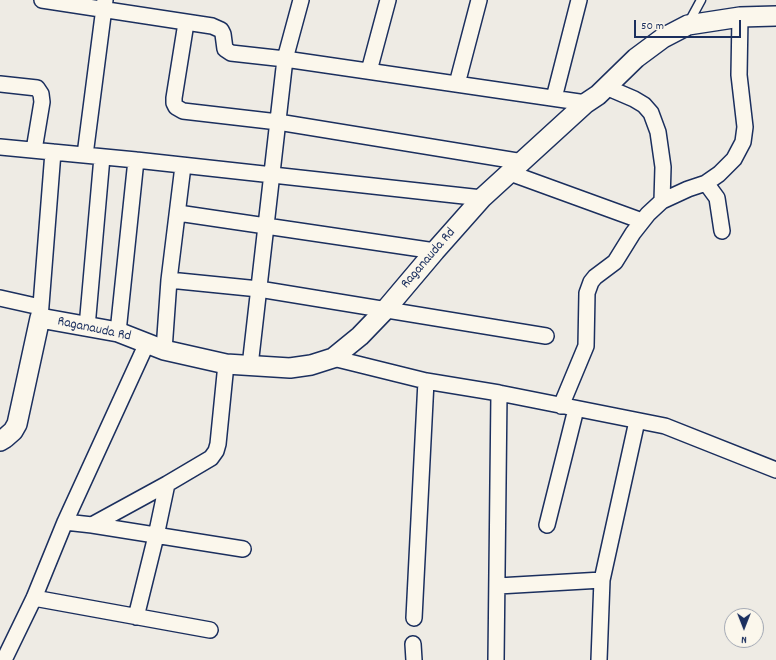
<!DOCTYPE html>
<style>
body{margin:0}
#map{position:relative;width:776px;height:660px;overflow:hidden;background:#eeebe4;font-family:Dekko,sans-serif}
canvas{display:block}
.north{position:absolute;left:724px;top:608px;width:40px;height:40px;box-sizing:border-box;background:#fbf7ec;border:1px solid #a1a7b3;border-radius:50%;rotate:180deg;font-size:11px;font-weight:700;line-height:16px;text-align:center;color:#1b2f5e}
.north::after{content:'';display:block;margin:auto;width:14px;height:18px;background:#1b2f5e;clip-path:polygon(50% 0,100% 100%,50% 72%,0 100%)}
.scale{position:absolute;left:634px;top:20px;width:107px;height:18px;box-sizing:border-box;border:2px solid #1b2f5e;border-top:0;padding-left:5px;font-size:12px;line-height:14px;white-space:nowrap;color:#1b2f5e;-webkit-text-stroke:3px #fbf7ec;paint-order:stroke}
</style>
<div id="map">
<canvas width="776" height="660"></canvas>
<div class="north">N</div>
<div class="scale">50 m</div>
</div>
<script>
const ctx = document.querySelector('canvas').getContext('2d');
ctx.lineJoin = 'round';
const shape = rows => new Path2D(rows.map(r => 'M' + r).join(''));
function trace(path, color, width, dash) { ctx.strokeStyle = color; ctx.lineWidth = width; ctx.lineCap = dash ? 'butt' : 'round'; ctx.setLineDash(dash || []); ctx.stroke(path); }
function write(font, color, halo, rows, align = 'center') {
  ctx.font = font + ' Dekko,sans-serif'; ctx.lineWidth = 3.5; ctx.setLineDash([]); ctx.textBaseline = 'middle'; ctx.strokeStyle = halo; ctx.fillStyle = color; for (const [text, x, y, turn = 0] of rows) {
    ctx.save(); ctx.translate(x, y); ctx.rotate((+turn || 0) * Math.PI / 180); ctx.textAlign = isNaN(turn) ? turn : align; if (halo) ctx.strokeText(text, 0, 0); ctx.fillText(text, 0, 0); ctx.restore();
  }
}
const service = shape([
 [688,24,701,0]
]);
const minor = shape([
 [42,0,212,26,221,30,223,34,225,49,231,53,285,59,586,103],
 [186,23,174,98,174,103,176,107,183,111,278,122,523,162],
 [369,71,388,0],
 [0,84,37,88,41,94,42,102,34,150],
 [457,84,479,0],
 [606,87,634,99,644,105,651,113,658,132,663,167,662,201],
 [554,98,579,0],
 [0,147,136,160,482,198],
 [85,155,105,0],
 [510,173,642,221],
 [706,183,717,198,722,231],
 [178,213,435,251],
 [169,280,259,289,546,336],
 [0,298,40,307],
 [40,318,53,152],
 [87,327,102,157],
 [118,332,136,160],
 [164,350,169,280,183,166],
 [333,358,426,381,499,393,665,426,776,470],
 [250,366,285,59,301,0],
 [561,406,586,346,587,293,591,282,595,277,615,262,633,233,648,214,662,201,688,189,706,183,719,174,734,159,743,142,745,127,739,75,740,17],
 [65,522,92,525,167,484,211,458,216,451,218,444,226,364],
 [92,525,243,549],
 [547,525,576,409],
 [498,586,602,580],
 [34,598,210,630],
 [136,617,156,536,167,484],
 [414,618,426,381],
 [413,644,414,660],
 [4,660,34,598,65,522,147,343],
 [496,660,499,393],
 [599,660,602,580,637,421]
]);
const tertiary = shape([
 [0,441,5,438,13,431,17,424,40,318,118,332,164,350,226,364,290,368,311,365,333,358,360,336,386,309,435,251,482,198,586,103,598,95,636,58,663,38,688,25,740,17,776,16]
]);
trace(service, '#1b2f5e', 11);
trace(minor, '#1b2f5e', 18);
trace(tertiary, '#1b2f5e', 22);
trace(service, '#fbf7ec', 8);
trace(minor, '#fbf7ec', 15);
trace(tertiary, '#fbf7ec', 19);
write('14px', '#1b2f5e', '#fbf7ec', [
 ["Raganauda Rd",429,259,-49],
 ["Raganauda Rd",94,330,12]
]);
</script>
